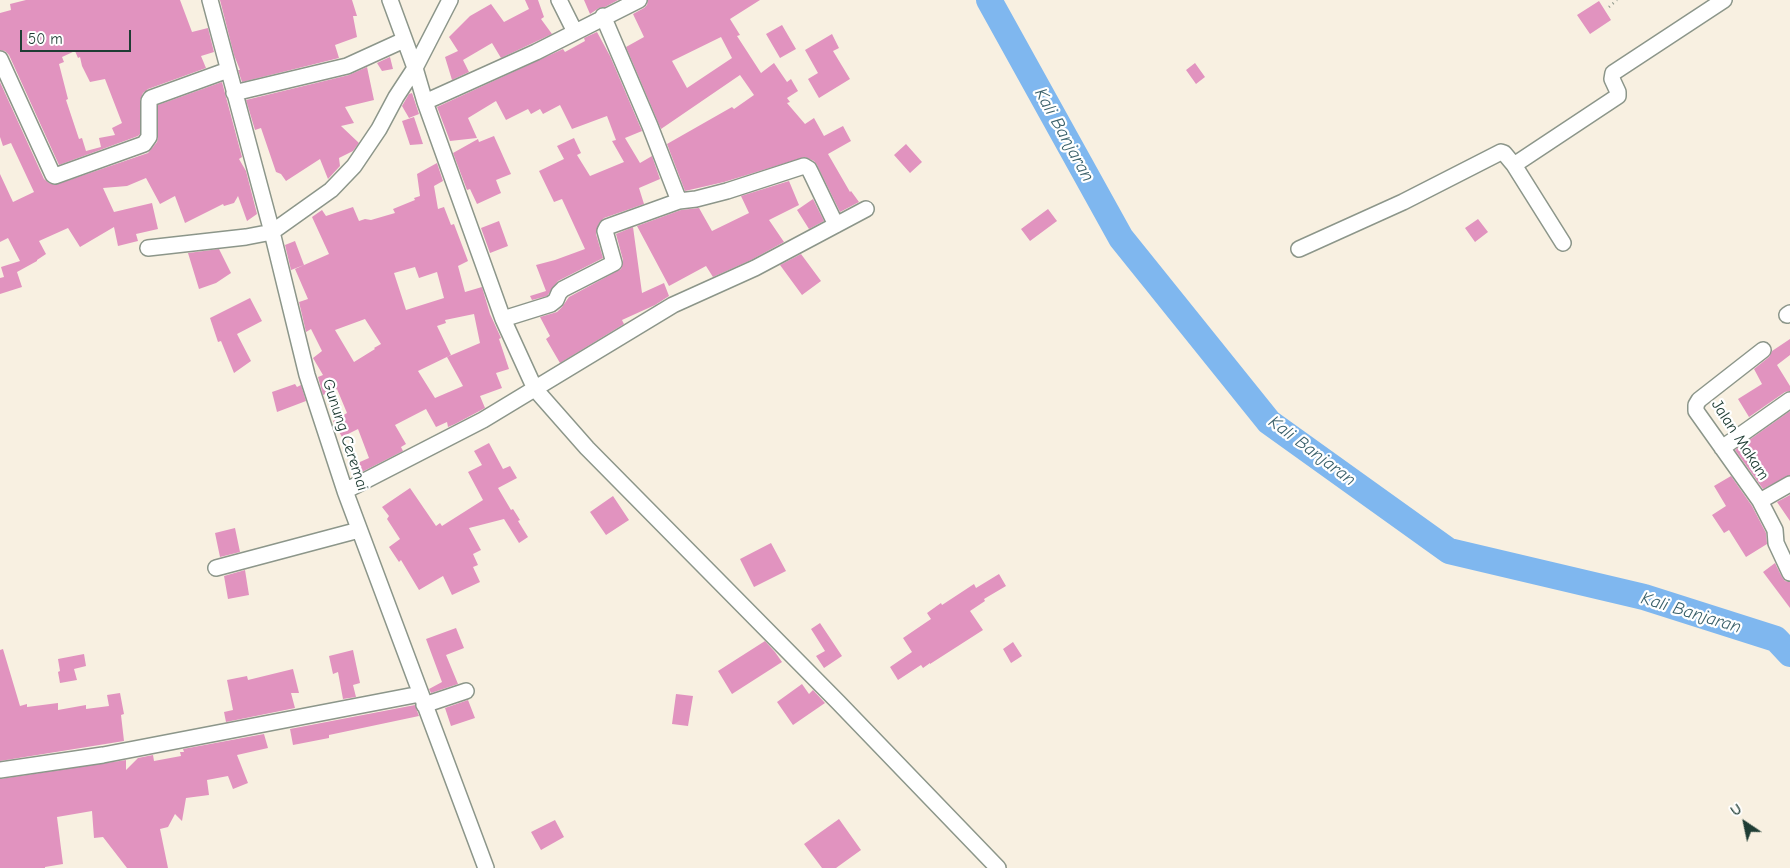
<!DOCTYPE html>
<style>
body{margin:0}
#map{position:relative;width:1790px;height:868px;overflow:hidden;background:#f8f0e1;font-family:"Comic Neue",sans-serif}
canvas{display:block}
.north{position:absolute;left:1720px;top:798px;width:50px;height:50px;-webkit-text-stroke:4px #fff;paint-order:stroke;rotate:326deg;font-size:14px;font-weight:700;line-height:20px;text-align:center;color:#1f3d34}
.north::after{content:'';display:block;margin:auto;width:18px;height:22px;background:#1f3d34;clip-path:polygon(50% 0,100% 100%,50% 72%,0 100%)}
.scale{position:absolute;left:20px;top:30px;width:111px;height:22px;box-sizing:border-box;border:2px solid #1f3d34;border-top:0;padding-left:6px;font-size:15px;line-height:18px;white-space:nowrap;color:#1f3d34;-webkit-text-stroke:4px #fff;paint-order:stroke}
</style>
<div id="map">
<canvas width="1790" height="868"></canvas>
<div class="north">U</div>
<div class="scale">50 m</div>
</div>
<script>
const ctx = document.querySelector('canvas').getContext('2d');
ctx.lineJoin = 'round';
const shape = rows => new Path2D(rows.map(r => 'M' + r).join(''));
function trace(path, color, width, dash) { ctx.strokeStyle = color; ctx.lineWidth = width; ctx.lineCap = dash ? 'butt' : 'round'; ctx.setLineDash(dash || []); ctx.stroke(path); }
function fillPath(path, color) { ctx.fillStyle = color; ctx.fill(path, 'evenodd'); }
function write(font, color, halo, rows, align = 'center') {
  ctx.font = font + ' "Comic Neue",sans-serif'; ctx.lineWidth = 4.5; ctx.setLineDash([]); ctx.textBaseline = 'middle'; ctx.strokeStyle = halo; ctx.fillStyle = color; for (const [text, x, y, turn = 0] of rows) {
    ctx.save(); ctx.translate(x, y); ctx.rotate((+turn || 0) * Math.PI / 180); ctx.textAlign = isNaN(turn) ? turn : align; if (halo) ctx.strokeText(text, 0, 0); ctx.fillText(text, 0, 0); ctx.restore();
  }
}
trace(shape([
 [989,0,1121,238,1269,422,1449,551,1644,597,1776,639,1790,654]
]), '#7fb7ef', 26);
fillPath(shape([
 [26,0,180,0,192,32,208,28,214,52,201,56,206,68,148,89,143,93,140,101,140,134,138,136,59,165,9,55,5,51,0,50,0,13,11,10,10,4],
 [75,51,78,58,80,57,82,66,90,82,105,79,122,123,112,128,115,135,99,138,101,147,86,151,82,138,79,139,66,100,68,99,59,64,64,62,62,57],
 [220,0,352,0,357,16,353,16,357,37,335,45,339,58,242,82,238,70,240,70,234,55],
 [525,0,538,0,544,17,541,19,552,34,501,58,492,43,463,60,469,72,452,80,445,57,458,51,449,37,470,16,491,4,504,22,529,9],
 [584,0,618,0,605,7,599,8,590,14],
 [648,0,760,0,730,19,740,35,737,36,761,73,774,63,787,82,791,79,798,91,787,98,790,102,787,103,805,124,814,118,824,136,843,126,851,141,828,154,850,192,851,191,859,202,840,212,817,165,814,161,805,157,724,182,685,191,667,144,732,107,734,109,754,95,740,75,661,129,626,47,644,37,633,14,644,8,647,5],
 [721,37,732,58,687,88,672,61],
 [1599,1,1611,20,1590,34,1577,15],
 [782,25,796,49,780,58,766,34],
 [597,32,610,56,642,131,625,138,640,163,652,156,660,179,639,188,644,204,604,218,599,223,596,234,603,258,558,281,547,296,532,300,530,296,546,291,536,265,555,260,585,249,562,199,554,202,539,171,564,159,557,146,574,138,581,153,577,155,590,176,624,162,612,141,616,140,607,116,572,129,560,105,543,114,540,109,531,114,528,109,506,120,496,101,468,118,477,138,450,141,437,107,563,49,565,52,585,41,584,38],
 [832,34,839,48,833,51,850,79,819,98,808,79,818,73,805,50],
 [390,57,393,69,382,71,377,63],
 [1195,63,1205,77,1196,84,1186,70],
 [367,67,374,100,345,107,354,123,341,126,359,143,353,151,339,158,340,166,328,179,320,159,286,181,281,174,276,172,261,128,255,130,246,100,349,75],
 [0,82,44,179,49,183,55,185,148,153,157,142,158,138,158,105,222,82,242,157,239,159,246,171,257,214,247,221,238,196,234,203,224,206,223,204,185,223,175,196,160,204,146,178,127,186,103,188,114,212,152,203,158,229,136,234,138,241,118,246,114,227,80,247,68,228,39,241,46,254,37,260,37,261,17,272,22,287,0,294,0,278,4,277,1,267,20,261,8,238,0,242,0,174,13,202,34,192,11,143,3,146,0,137],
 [412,93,419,114,409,118,402,106,409,94],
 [414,117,423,144,410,145,402,121],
 [494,136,511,174,496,180,501,193,477,204,470,189,467,190,453,153,478,139,479,142],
 [906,144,922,162,910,173,894,155],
 [437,163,443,181,434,186,438,209,444,207,451,225,454,224,468,261,458,266,465,292,482,287,490,314,501,338,499,339,509,369,496,373,502,388,480,396,485,408,455,424,448,427,447,422,436,427,426,409,395,425,406,444,401,447,403,451,356,475,353,465,369,458,358,429,342,437,333,421,347,413,337,389,323,395,318,377,323,375,313,358,322,351,311,329,306,332,299,302,308,299,295,269,329,254,312,217,322,210,326,216,353,207,359,221,365,219,371,220,395,213,393,209,415,200,414,198,420,196,417,174],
 [415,267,419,278,437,272,444,298,406,310,394,273],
 [474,314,480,343,447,357,463,386,435,398,418,371,451,355,437,326,446,323,445,320],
 [365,319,381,344,374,348,375,349,354,362,335,330],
 [789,181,799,205,769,220,784,242,751,260,713,277,706,266,669,286,637,226,681,210,699,208,712,231,749,213,741,196],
 [813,199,824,221,809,229,797,210],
 [1048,209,1057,221,1030,241,1021,229],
 [1478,219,1488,232,1475,242,1465,228],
 [499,221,508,246,490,253,481,228],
 [633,227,642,293,664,283,669,296,655,305,622,320,624,324,560,363,546,339,550,336,540,317,557,312,562,307,569,297,621,269,623,260,616,234],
 [295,241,304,265,291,270,285,245],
 [219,249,231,273,216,283,199,289,188,253],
 [801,254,821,281,802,295,780,265],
 [250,298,262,321,237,334,251,361,234,373,221,341,218,342,210,318],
 [1790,339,1790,355,1777,365,1790,386,1790,391,1785,392,1749,417,1738,399,1762,384,1754,369,1769,357,1772,351],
 [295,384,297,387,301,385,306,401,277,412,272,392],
 [1790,411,1790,475,1763,489,1735,450],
 [489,443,503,469,510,466,517,478,498,488,511,510,513,509,520,520,518,521,528,537,519,543,504,519,469,528,481,550,473,554,478,565,473,567,480,582,452,595,443,576,419,590,401,560,399,562,389,547,400,539,387,519,389,516,382,507,410,488,436,526,440,523,442,526,483,500,468,472,482,465,474,451],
 [1731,476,1752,506,1766,533,1767,544,1746,557,1729,530,1724,533,1712,515,1726,506,1714,486],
 [1790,495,1790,521,1777,502],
 [613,496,629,520,606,535,590,512],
 [235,528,240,552,220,557,215,533],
 [771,543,786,571,754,587,740,559],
 [1775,563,1782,577,1785,581,1790,582,1790,608,1763,572],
 [245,570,249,595,228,599,224,576],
 [999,574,1006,586,984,599,985,601,970,611,983,630,930,664,930,663,923,668,921,665,898,680,890,667,912,652,903,638,931,619,927,613,941,603,942,605,974,584,976,588],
 [820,623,842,656,824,668,816,656,825,651,811,629],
 [456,628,464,648,446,655,458,684,431,693,429,689,442,682,426,639],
 [765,641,775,652,782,662,732,694,718,671],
 [1013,642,1022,656,1011,663,1003,649],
 [3,649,20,706,27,704,27,707,58,703,58,710,86,705,86,709,109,706,107,695,120,693,124,714,121,715,124,741,0,761,0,650],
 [353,650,360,683,353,685,356,697,343,699,338,672,333,674,329,656],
 [84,654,86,666,74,669,77,680,60,683,58,672,60,671,58,659],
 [293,669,299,693,291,693,295,708,226,722,224,712,233,710,227,680,247,676,248,680],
 [802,684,809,694,813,690,825,703,793,725,777,702],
 [676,694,693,696,688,726,672,724],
 [468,700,475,718,451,726,445,708],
 [415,705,419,716,329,735,329,738,293,745,290,729],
 [264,734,268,748,237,755,248,783,233,789,228,776,207,780,209,795,186,798,182,821,175,814,168,827,160,829,168,868,127,868,103,837,94,838,92,811,57,817,63,864,45,867,45,868,0,868,0,779,126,760,126,770,138,758,153,755,154,761,181,756,180,752,184,752,183,749],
 [839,819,861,850,836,868,822,868,804,844],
 [555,820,564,837,541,850,531,832]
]), '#e193bf');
const street = shape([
 [210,0,272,232,307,375,345,491,486,868],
 [390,0,415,68,425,102,503,319,535,389,587,448,838,702,998,868],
 [559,0,575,32],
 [603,16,650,126,679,201,696,199,727,191,804,166,809,169,812,175,836,225],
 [0,59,53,175,55,176,144,144,149,137,149,101,151,98,228,70],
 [234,93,347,66,404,40],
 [425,102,536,52,639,0],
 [1514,165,1618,96,1618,92,1612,79,1613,73,1724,0],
 [148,248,246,237,272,232,331,190,354,166,379,129,396,97,415,68,450,0],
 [1299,249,1403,202,1501,152,1504,153,1514,165,1563,243],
 [1787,315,1790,313],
 [503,319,551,304,556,300,559,293,563,289,614,263,605,231,607,227,679,201],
 [1763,350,1699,400,1696,405,1696,411,1760,501,1775,530,1776,543,1790,573],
 [1722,448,1790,400],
 [345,491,483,420,673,305,755,268,866,209],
 [1760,501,1790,484],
 [216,568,359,530],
 [424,705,466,691],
 [0,770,103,755,420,694]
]);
trace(street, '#8c968a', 18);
trace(shape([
 [1609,7,1617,0]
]), '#8c968a', 2.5, [1, 4]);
trace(street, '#fff', 15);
write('16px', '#1f3d34', '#fff', [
 ["Gunung Ceremai",345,435,72],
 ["Jalan Makam",1740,440,57]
]);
write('italic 18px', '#3c626c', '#fff', [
 ["Kali Banjaran",1064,135,61],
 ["Kali Banjaran",1312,451,37],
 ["Kali Banjaran",1691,613,17]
]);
</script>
